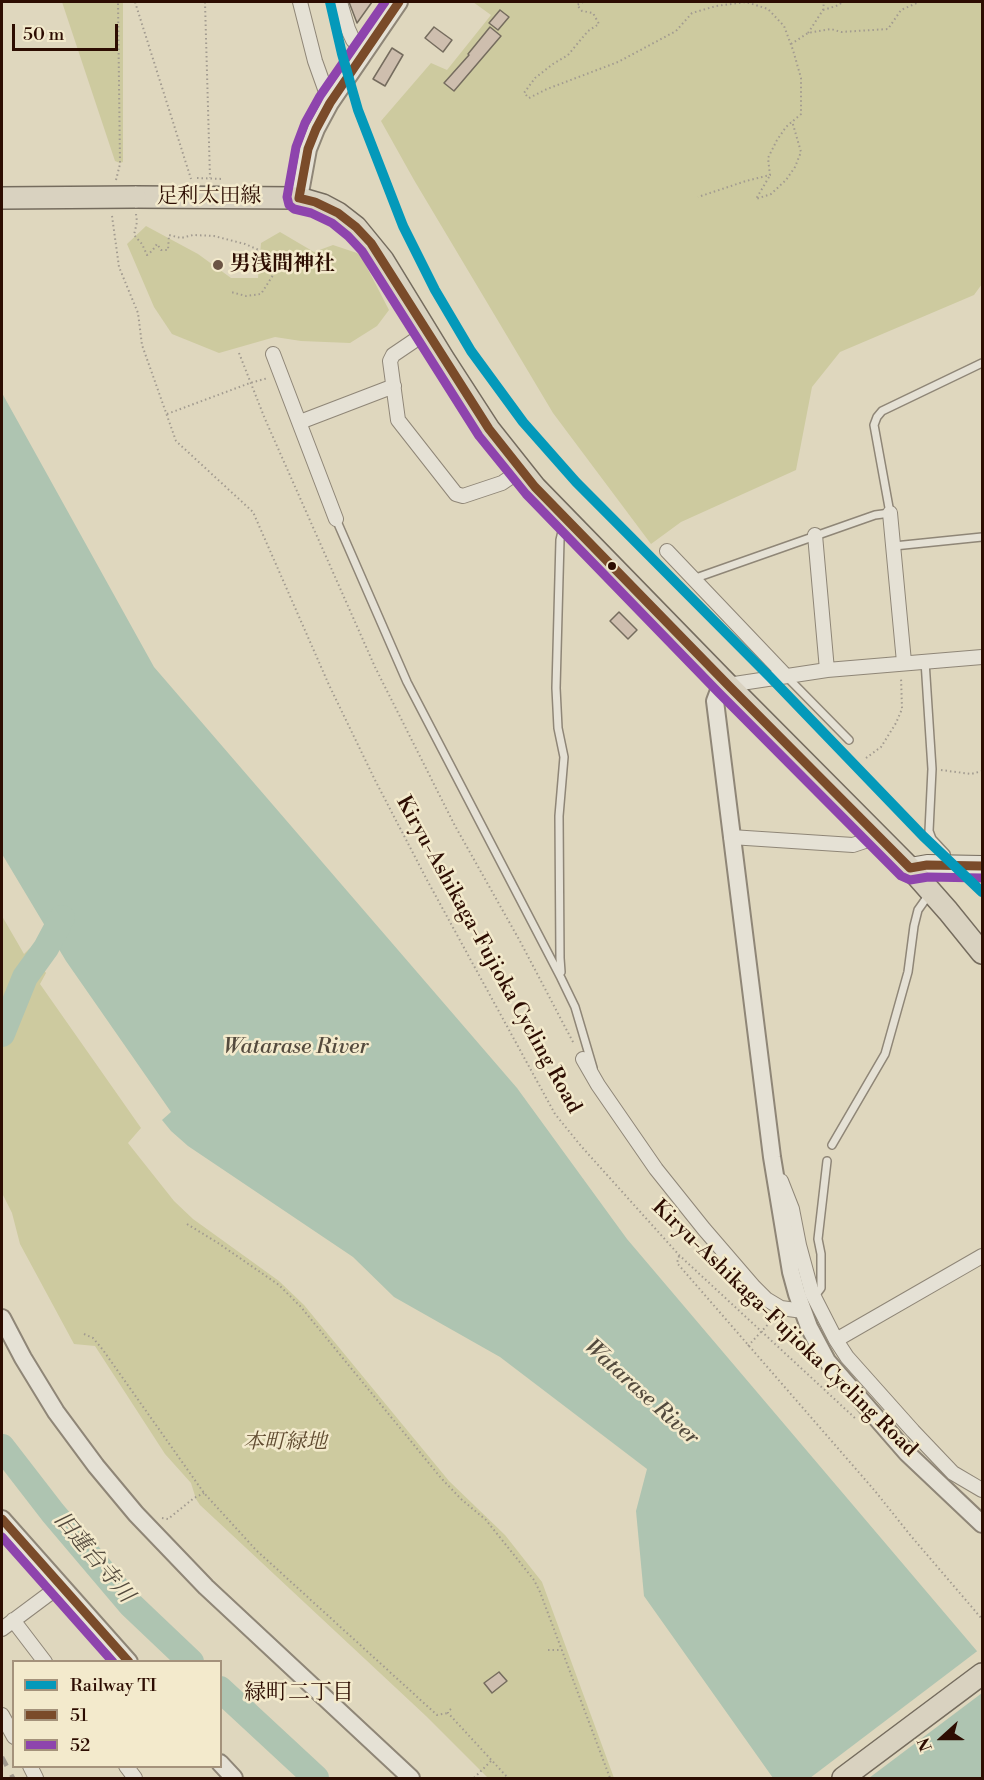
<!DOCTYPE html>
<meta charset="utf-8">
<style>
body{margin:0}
#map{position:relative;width:984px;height:1780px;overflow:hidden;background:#dfd7be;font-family:"Libre Bodoni",serif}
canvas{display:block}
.frame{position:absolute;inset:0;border:3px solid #2d0d02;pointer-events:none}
.legend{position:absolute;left:12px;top:1660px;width:210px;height:108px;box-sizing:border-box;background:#f3eacc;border:2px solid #a4927b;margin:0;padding:8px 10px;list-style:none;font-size:18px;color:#2d0d02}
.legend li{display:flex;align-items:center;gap:12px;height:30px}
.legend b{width:30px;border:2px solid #a4927b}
.north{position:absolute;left:912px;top:1708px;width:60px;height:60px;-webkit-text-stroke:4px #f3eacc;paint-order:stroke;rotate:249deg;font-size:16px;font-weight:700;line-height:24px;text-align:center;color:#2d0d02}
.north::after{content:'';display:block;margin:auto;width:21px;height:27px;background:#2d0d02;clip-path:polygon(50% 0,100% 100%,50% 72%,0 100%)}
.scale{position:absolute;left:12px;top:24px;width:106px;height:27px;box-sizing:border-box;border:3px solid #2d0d02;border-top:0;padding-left:8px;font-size:18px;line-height:21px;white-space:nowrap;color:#2d0d02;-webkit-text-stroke:4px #f3eacc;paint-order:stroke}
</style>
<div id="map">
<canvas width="984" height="1780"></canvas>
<div class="frame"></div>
<ul class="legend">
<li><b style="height:8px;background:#0499ba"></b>Railway TI</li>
<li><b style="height:8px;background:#7a4b2a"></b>51</li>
<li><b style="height:8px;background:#8e44ad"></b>52</li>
</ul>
<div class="north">N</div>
<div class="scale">50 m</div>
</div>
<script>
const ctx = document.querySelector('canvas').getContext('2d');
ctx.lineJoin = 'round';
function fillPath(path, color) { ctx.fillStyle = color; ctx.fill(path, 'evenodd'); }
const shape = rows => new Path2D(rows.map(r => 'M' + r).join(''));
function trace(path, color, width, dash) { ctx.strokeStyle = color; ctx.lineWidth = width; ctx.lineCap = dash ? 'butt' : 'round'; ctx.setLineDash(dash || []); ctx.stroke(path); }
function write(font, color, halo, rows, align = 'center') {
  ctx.font = font + ' "Libre Bodoni","Noto Serif JP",serif'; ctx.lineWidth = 5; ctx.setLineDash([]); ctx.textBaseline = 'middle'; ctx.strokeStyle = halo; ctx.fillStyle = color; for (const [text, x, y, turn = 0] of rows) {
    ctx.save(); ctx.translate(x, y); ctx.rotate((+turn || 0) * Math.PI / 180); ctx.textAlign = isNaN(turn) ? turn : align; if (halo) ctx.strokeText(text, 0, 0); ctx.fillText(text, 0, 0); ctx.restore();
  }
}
fillPath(shape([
 [62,2,123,2,123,162,120,163,115,161],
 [473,2,982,2,982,284,974,295,840,352,812,387,796,470,681,522,651,544,553,413,414,180,381,121,431,63,447,70,491,15],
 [146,226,198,254,231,278,258,278,261,243,280,232,314,252,333,245,360,254,389,310,377,326,350,343,301,341,275,337,219,353,172,334,154,307,127,244],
 [2,916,24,954,30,948,46,973,40,984,141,1128,128,1143,174,1201,193,1219,279,1281,304,1305,449,1481,505,1535,542,1582,614,1778,488,1778,426,1716,200,1505,196,1499,191,1483,165,1454,95,1346,74,1344,20,1244,12,1213,2,1193]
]), '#cdca9f');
fillPath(shape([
 [2,393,154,667,517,1088,627,1239,982,1657,982,1778,773,1778,644,1596,636,1511,647,1469,500,1357,394,1297,353,1257,188,1146,171,1131,162,1120,171,1112,66,961,2,854]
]), '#aec4b1');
fillPath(shape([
 [980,1649,982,1652,982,1693,869,1778,810,1778]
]), '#dfd7be');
trace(shape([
 [2,1034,25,977,46,948,62,918],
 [2,1447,53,1513,131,1605,191,1662],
 [220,1689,316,1778]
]), '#aec4b1', 26);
const building = shape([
 [349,2,372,2,357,23,349,2],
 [500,10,509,17,498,30,489,23,500,10],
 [434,27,452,40,443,52,425,38,434,27],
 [490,27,501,36,454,91,444,83,469,55,468,54,490,27],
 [392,48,403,55,385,86,373,79,392,48],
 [619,612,637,630,628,639,610,621,619,612],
 [499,1672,507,1681,492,1693,484,1683,499,1672]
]);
fillPath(building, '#cebeae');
trace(building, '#756c5e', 1.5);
const service = shape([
 [336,519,407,682,561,978,575,1007,593,1068],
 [894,546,982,537],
 [693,579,875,515,890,513,874,425,877,417,882,411,982,363],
 [925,661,932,769,929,831,932,839,946,854,947,865],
 [786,676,849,740],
 [561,972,560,958,559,816,564,757,558,728,556,688,560,540,564,523],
 [832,1145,885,1054,908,972,914,926,918,910,930,893],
 [815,1296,821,1288,821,1254,818,1239,827,1161]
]);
const minor = shape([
 [300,2,315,61,330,103],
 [340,2,348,29,353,40,365,53],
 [427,332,393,355,390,361,398,420,456,494,463,496,502,483,521,470],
 [273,354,336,519],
 [300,422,394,386],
 [890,513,904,662],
 [815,535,827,670],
 [667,551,786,676],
 [728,685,827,670,982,657],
 [731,837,853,845,865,841,877,834],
 [583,1059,598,1085,656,1169,704,1229,754,1287,766,1299,781,1308,803,1311],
 [781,1181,792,1209,799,1245,812,1293,836,1340,847,1357,913,1431,953,1473,982,1490],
 [836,1340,982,1256],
 [13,1620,45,1662],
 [2,1629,61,1585],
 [2,1715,14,1737],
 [30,1766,36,1778],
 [126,1766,135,1778]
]);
const tertiary = shape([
 [299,198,308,149,316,129,330,103,399,2],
 [728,685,718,693,715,701,772,1157,791,1272,797,1294,809,1327,827,1361,907,1453,982,1524],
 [2,1318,23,1358,56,1412,96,1466,136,1514,206,1587,411,1778],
 [2,1519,129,1662],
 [220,1763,234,1778]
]);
const secondary = shape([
 [910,868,927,865,982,866]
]);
const primary = shape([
 [135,197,299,198,323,205,338,213,356,227,383,260,443,358,489,429,535,487,728,685,910,868,948,911,982,953],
 [843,1778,982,1674]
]);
trace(service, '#8f8677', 10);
trace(minor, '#8f8677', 16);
trace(tertiary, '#8f8677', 20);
trace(secondary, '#756c5e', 22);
trace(primary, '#756c5e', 24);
trace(shape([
 [135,2,191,179],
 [205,2,210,178],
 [583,2,577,5,582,11,593,13,599,24,588,31,568,55,553,64,535,78,524,93,529,98,547,89,618,62,676,31,692,13,716,6,746,2,768,9,784,26,793,50,801,78,801,114,786,127,777,140,768,158,770,175,746,181,698,197],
 [823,10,836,6,843,2],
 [808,33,823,10,824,2],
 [791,44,808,33,831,29,841,32,888,29,901,10,919,2],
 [769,177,756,199,771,194,786,180,795,167,801,152,792,121],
 [197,178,224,179],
 [116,180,120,164,118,2],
 [136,214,137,222,134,235,142,244,147,255,152,251,157,244,161,250,168,250,169,235,181,238,193,235,214,236,245,244,266,253,275,272,261,294,246,296,231,292],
 [112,216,119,267,138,313,142,345,176,441,253,512,329,685,375,780,427,880,555,1114,581,1146,679,1255,856,1419],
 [239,353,265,419,375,667,454,824,521,943,574,1044],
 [167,414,250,383,268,378],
 [866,758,881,747,896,723,902,709,901,677],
 [941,770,971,774,982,771],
 [187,1224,218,1243,279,1285,301,1307,441,1478,461,1499,486,1520,534,1580,540,1592,610,1778],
 [679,1256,677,1263,875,1491,911,1536,982,1619],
 [84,1334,93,1338,103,1350,204,1493,256,1550,437,1715,448,1713],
 [748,1346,772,1320],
 [162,1518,168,1519,194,1498,204,1493],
 [548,1650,562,1650],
 [451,1709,448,1711,448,1713,508,1778],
 [474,1778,491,1761]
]), '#a29b90', 2, [1.5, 3]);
trace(service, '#e5e1d5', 7);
trace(minor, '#e5e1d5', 14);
trace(tertiary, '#e5e1d5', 16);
trace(secondary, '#e5e1d5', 20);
trace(primary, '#d9d2c0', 21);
trace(shape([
 [2,1757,13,1778]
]), '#a29b90', 4.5, [10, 10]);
const primaryBridge = shape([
 [2,198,135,197]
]);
trace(primaryBridge, '#756c5e', 24, []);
trace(primaryBridge, '#d9d2c0', 21);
trace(shape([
 [399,2,330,103,316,129,308,149,299,198,315,202,338,213,356,227,371,243,489,429,535,487,728,685,910,868,927,865,982,866],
 [2,1519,129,1662]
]), '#7a4b2a', 9);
trace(shape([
 [385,2,320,96,305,123,296,147,287,197,289,205,294,209,311,213,332,223,348,236,362,251,479,436,526,494,719,693,901,876,910,880,928,877,982,878],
 [2,1537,113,1662]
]), '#8e44ad', 9);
trace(shape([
 [330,2,342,54,358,110,403,226,435,290,471,351,523,422,576,482,770,677,923,836,982,892]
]), '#0499ba', 10);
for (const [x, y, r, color] of [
 [218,265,6,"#6b5444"],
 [612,566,5,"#2d0d02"]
]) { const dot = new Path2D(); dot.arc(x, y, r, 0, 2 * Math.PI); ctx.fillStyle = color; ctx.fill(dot); trace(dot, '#f3eacc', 2); }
write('21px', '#2d0d02', '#f3eacc', [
 ["足利太田線",209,197],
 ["Kiryu-Ashikaga-Fujioka Cycling Road",488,955,61],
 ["Kiryu-Ashikaga-Fujioka Cycling Road",784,1329,44]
]);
write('bold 21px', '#2d0d02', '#f3eacc', [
 ["男浅間神社",230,265]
], 'left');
write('italic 21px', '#604b30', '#f3eacc', [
 ["本町緑地",285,1443]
]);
write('italic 22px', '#534a3d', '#f3eacc', [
 ["Watarase River",296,1048],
 ["Watarase River",641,1393,42],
 ["旧蓮台寺川",93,1558,50]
]);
write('22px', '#2d0d02', '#f3eacc', [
 ["緑町二丁目",299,1694]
]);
</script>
